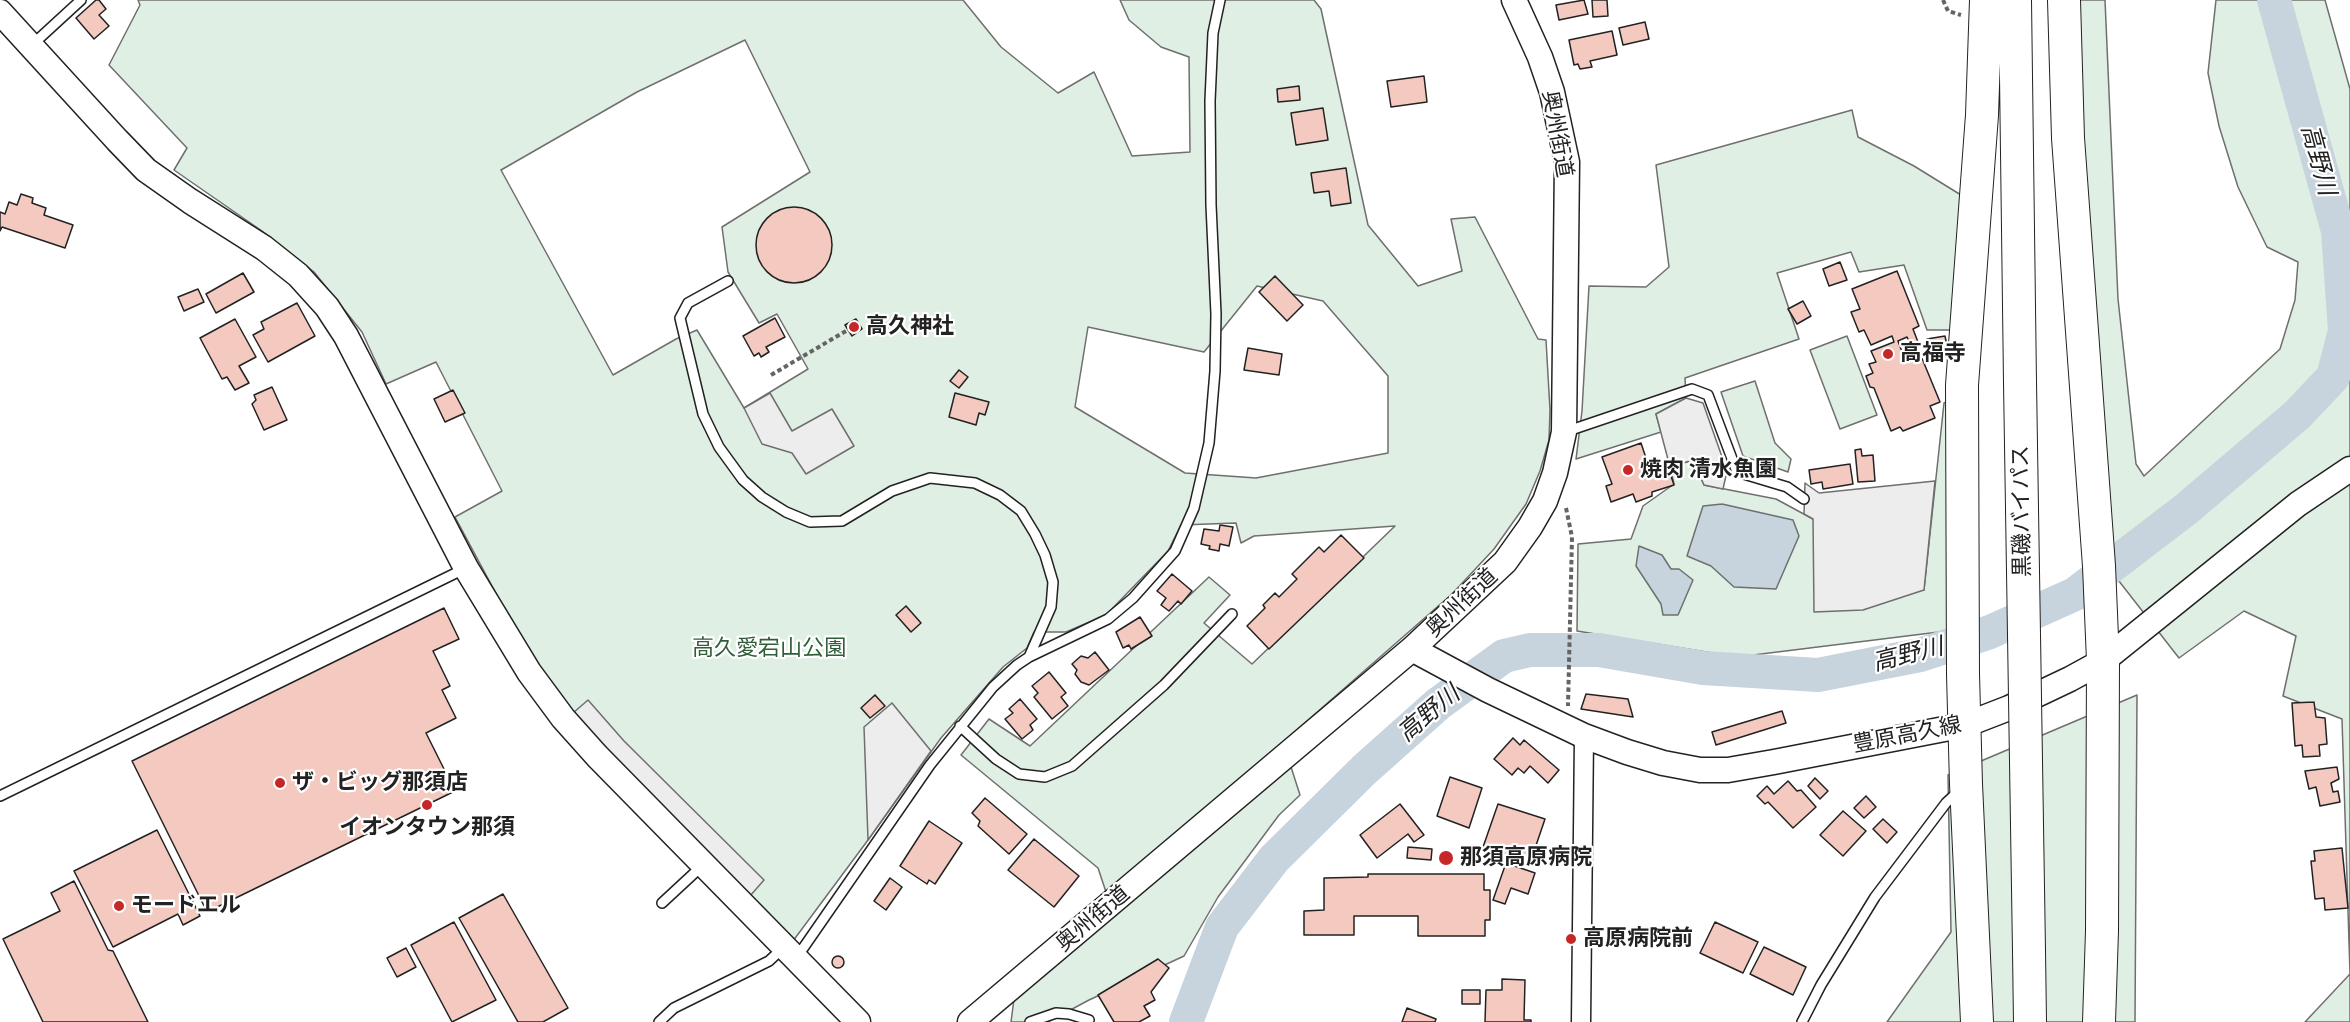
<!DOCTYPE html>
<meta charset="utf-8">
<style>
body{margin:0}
canvas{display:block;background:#fff}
</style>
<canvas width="2350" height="1022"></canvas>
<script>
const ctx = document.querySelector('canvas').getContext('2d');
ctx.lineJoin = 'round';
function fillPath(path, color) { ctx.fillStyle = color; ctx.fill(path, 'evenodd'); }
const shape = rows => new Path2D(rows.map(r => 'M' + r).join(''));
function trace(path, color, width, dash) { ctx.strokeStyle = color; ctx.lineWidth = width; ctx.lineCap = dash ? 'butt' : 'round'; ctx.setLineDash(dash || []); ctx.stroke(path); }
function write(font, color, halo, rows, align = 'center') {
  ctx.font = font + ' Cabin,"Noto Sans JP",sans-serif'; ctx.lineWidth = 4.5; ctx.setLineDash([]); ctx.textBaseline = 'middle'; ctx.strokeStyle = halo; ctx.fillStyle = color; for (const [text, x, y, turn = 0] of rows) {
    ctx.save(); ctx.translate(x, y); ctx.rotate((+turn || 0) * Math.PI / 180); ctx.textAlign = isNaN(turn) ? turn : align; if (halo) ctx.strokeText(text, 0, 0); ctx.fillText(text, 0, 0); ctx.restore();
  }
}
const green = shape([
 [138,0,963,0,1001,47,1058,93,1094,72,1132,156,1190,152,1189,57,1161,47,1129,20,1120,0,1314,0,1321,9,1368,225,1418,286,1462,271,1451,219,1475,217,1538,339,1546,340,1550,410,1549,440,1540,471,1526,504,1494,549,1452,594,1283,742,1300,795,1279,815,1218,897,1184,956,1089,1000,1048,1022,1011,1022,1014,999,1113,913,1098,868,961,755,989,719,1030,746,1209,577,1230,595,1204,623,1252,664,1395,526,1254,536,1241,543,1236,523,1181,525,1168,551,1106,615,1066,632,1034,632,1027,648,1003,667,941,738,868,840,793,941,607,757,529,655,455,517,502,491,436,362,386,384,362,332,314,272,262,231,174,170,187,148,109,65,140,5,138,0],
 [745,40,810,172,722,227,728,272,759,323,777,314,808,369,744,408,697,330,676,339,613,375,501,170,637,92,745,40],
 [1257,286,1323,301,1388,376,1388,453,1256,478,1185,473,1075,407,1088,327,1204,352,1257,286],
 [2077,0,2105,0,2118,299,2136,464,2144,476,2280,349,2295,300,2298,262,2267,247,2238,187,2219,126,2208,73,2216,0,2325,0,2350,89,2350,1022,2305,1022,2350,974,2342,719,2283,696,2296,636,2244,611,2179,658,2115,576,2107,548,2084,238,2077,0],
 [1852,110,1858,137,1914,166,1961,195,1957,330,1927,330,1904,265,1859,272,1851,252,1777,273,1799,339,1685,378,1686,398,1656,414,1661,432,1576,459,1582,411,1589,286,1646,287,1669,267,1656,165,1852,110],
 [1847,336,1877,415,1840,429,1810,350,1847,336],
 [1755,381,1775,443,1791,459,1788,472,1743,456,1721,392,1755,381],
 [1953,399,1952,514,1947,631,1737,657,1577,631,1578,544,1631,539,1643,506,1674,484,1670,467,1693,460,1704,485,1776,499,1813,519,1924,590,1944,403,1953,399],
 [2137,695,2135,1022,1887,1022,1951,932,1948,775,2137,695]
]);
fillPath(green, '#e0efe3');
trace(green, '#6f6f6f', 1.5);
const parking = shape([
 [770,393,792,431,832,409,854,446,806,474,792,453,762,444,744,408,770,393],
 [1686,398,1703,403,1727,471,1723,489,1704,485,1693,460,1670,467,1656,414,1686,398],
 [1935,481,1924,590,1863,610,1814,612,1813,519,1804,514,1805,483,1819,493,1935,481],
 [588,700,624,741,764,880,750,896,607,757,573,713,588,700],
 [892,703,931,751,868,840,864,727,892,703]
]);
fillPath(parking, '#ededed');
trace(parking, '#6f6f6f', 1.5);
const water = shape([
 [1722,504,1793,520,1799,536,1776,589,1734,587,1711,566,1687,556,1703,506,1722,504],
 [1639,546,1662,555,1671,569,1679,569,1693,580,1678,615,1663,615,1661,604,1636,566,1639,546]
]);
fillPath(water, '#c7d3dd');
trace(water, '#6f6f6f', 1.5);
trace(shape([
 [1186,1022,1222,927,1274,859,1364,770,1438,704,1504,656,1530,650,1599,650,1703,668,1818,675,1920,655,1990,632,2075,594,2185,510,2297,415,2333,377,2345,331,2338,231,2274,0]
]), '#c7d3dd', 34);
const building = shape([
 [96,0,99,0,106,9,99,15,109,26,94,39,76,18,96,0],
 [1584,0,1588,14,1559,20,1556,5,1584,0],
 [1592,0,1607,0,1608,16,1593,17,1592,0],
 [1645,22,1649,39,1623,45,1619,28,1645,22],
 [1612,31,1617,55,1590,61,1592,67,1580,69,1578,64,1574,65,1569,40,1612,31],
 [1424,76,1427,102,1391,107,1387,81,1424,76],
 [1299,86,1300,100,1278,102,1277,89,1299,86],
 [1323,108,1328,140,1296,145,1291,113,1323,108],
 [1346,168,1351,203,1331,206,1329,191,1314,193,1311,173,1346,168],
 [21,194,33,198,32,203,46,208,44,215,73,225,65,248,2,227,0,231,0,212,5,214,9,202,17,205,21,194],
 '756 245a38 38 0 1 1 76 0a38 38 0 1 1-76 0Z',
 [1840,262,1847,280,1829,286,1823,269,1840,262],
 [1897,271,1919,326,1913,329,1918,342,1911,345,1907,337,1898,341,1904,357,1919,351,1940,402,1930,406,1935,418,1903,431,1900,427,1891,431,1874,388,1870,387,1866,376,1873,373,1869,364,1876,362,1871,351,1894,342,1892,336,1871,345,1864,330,1859,332,1851,312,1860,309,1852,289,1897,271],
 [243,273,254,292,216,313,206,294,243,273],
 [1275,276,1303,305,1287,321,1259,292,1275,276],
 [198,289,204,302,184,311,178,297,198,289],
 [1803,301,1811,316,1797,324,1788,309,1803,301],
 [297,303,315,336,268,362,253,335,264,329,261,322,297,303],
 [775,318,785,337,766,347,769,352,761,357,759,353,754,356,743,336,775,318],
 [235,319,256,357,239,366,249,383,235,390,227,377,222,379,200,338,235,319],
 [856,319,862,329,852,336,845,325,856,319],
 [1945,336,1949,356,1931,360,1927,339,1945,336],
 [1248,348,1282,354,1279,375,1244,370,1248,348],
 [959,370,968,377,959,388,950,381,959,370],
 [272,387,287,420,264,430,252,404,256,400,254,395,272,387],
 [453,390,465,413,445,422,434,399,453,390],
 [955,393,989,402,985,415,979,413,976,425,949,417,955,393],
 [1641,443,1651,473,1668,467,1674,485,1652,492,1652,496,1636,502,1633,494,1611,502,1606,486,1612,484,1602,457,1641,443],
 [1861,449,1862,456,1873,455,1875,481,1858,482,1855,450,1861,449],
 [1850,464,1853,484,1823,489,1822,482,1811,484,1809,470,1850,464],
 [1220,525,1233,527,1229,546,1220,544,1219,551,1209,549,1210,546,1201,544,1204,529,1219,531,1220,525],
 [1341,535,1364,558,1269,649,1247,626,1265,608,1263,605,1275,593,1279,597,1297,579,1292,574,1319,547,1324,552,1341,535],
 [1172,574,1192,591,1181,604,1178,601,1169,611,1161,605,1166,598,1157,591,1172,574],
 [906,606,921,623,911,632,896,615,906,606],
 [444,608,459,639,433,651,450,686,442,690,456,718,426,733,455,791,207,912,132,761,444,608],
 [1140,617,1152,636,1131,649,1129,645,1123,648,1116,632,1140,617],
 [1095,652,1109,670,1089,685,1081,682,1075,674,1077,670,1072,664,1081,656,1088,658,1095,652],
 [1049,672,1066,693,1061,697,1068,706,1052,719,1034,697,1038,693,1032,686,1049,672],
 [1586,694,1628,699,1633,717,1581,709,1586,694],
 [875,695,885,706,870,718,861,708,875,695],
 [1020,699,1037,719,1030,725,1033,730,1022,739,1005,719,1013,713,1009,709,1020,699],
 [2314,702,2316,717,2325,718,2327,744,2319,745,2320,756,2303,757,2302,745,2295,746,2292,703,2314,702],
 [1782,711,1786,723,1716,745,1712,732,1782,711],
 [1513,738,1520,745,1524,740,1559,770,1548,783,1530,766,1524,773,1518,768,1512,775,1494,759,1513,738],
 [2337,767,2339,779,2331,783,2333,792,2338,791,2340,802,2320,806,2316,787,2309,789,2305,771,2337,767],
 [1450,777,1482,788,1469,828,1437,816,1450,777],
 [1815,778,1828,791,1820,799,1808,786,1815,778],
 [1788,781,1797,791,1801,790,1816,807,1793,828,1768,802,1765,804,1757,796,1767,786,1774,794,1788,781],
 [1866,796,1876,807,1864,818,1854,808,1866,796],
 [985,798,1027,834,1009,854,978,826,980,821,972,813,985,798],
 [1400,804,1424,835,1414,842,1408,834,1377,858,1360,835,1400,804],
 [1498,804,1545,819,1529,866,1482,850,1498,804],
 [1843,811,1866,831,1843,856,1820,835,1843,811],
 [1883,819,1897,832,1887,843,1873,829,1883,819],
 [929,821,962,843,935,884,929,880,927,884,900,866,929,821],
 [157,830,200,916,183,925,178,914,113,947,74,871,157,830],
 [1034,839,1079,876,1054,907,1008,870,1034,839],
 [1408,847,1432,849,1431,860,1407,858,1408,847],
 [2342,848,2348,908,2325,910,2324,898,2315,899,2311,861,2315,861,2314,851,2342,848],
 [1506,863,1535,873,1528,894,1511,888,1505,904,1493,900,1506,863],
 [1368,874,1484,874,1484,890,1490,890,1490,920,1485,920,1485,936,1418,936,1418,916,1354,916,1354,935,1304,935,1304,911,1324,910,1324,878,1368,877,1368,874],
 [890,878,902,887,886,910,874,901,890,878],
 [74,881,108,950,113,951,148,1022,43,1022,3,939,60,911,51,893,74,881],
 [503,894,568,1008,543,1022,518,1022,459,918,503,894],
 [454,922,496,1000,452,1022,411,945,454,922],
 [1715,922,1758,942,1743,973,1700,953,1715,922],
 [1764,947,1806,967,1793,995,1750,974,1764,947],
 [406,948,416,967,397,977,387,958,406,948],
 '832 962a6 6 0 1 1 12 0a6 6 0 1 1-12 0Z',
 [1158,959,1169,968,1151,992,1155,1000,1144,1006,1150,1016,1139,1022,1114,1022,1098,995,1158,959],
 [1502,979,1525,980,1524,1020,1531,1020,1531,1022,1485,1022,1486,990,1502,990,1502,979],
 [1462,990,1480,990,1480,1004,1462,1004,1462,990],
 [1407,1008,1436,1019,1435,1022,1402,1022,1407,1008]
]);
fillPath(building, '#f3c9c0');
trace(building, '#222', 1.5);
const lane = shape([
 [32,45,81,0],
 [728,281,688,303,680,318,703,414,719,447,743,480,762,497,786,512,810,522,842,521,892,491,930,478,975,483,1000,495,1021,511,1035,534,1045,555,1053,582,1051,607,1029,657],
 [1565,432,1692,389,1708,395,1737,472,1787,487,1804,499],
 [960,726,996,759,1019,774,1045,777,1072,766,1164,685,1232,614],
 [0,796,464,569],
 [662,903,703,865],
 [797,957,930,765,993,687,1017,665,1029,657,1108,619,1133,598,1175,551,1194,508,1209,443,1215,371,1216,314,1211,205,1210,101,1213,33,1220,0],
 [659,1022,674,1008,769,961,784,947],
 [1030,1022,1056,1013,1069,1014,1089,1020],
 [1802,1022,1821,985,1875,897,1946,803,1960,790]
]);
const street = shape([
 [1581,1022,1584,736]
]);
const secondary = shape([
 [0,12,117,140,146,170,190,201,264,248,298,275,327,307,346,336,466,568,529,672,563,718,597,756,858,1022],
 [1412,649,1488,690,1584,736,1627,752,1663,763,1700,770,1728,770,1774,762,1965,725,2009,708,2070,679,2103,661,2298,504,2350,469],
 [970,1022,1412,649,1505,562,1530,527,1545,501,1555,473,1564,432,1567,162,1552,92,1540,57,1514,0]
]);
const highway = shape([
 [2015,0,2020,382],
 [2064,0,2068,138,2099,566,2103,661,2102,931,2099,1022],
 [2029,951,2030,1022],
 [1977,1022,1966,784,1963,674,1962,385,1982,115,1986,0]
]);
trace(lane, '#222', 12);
trace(street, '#222', 21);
trace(secondary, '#222', 27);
trace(highway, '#222', 34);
trace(shape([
 [1943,0,1948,11,1961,15],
 [771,375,846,331],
 [1566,508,1572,537,1568,706]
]), '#646464', 4, [4.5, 3]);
trace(lane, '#fff', 9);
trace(street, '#fff', 18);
trace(secondary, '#fff', 24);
trace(highway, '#fff', 32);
const highwayBridge = shape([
 [2020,382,2029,951]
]);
trace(highwayBridge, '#222', 34, []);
trace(highwayBridge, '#fff', 32);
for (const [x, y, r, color] of [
 [854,327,6,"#c62828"],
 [1888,354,6,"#c62828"],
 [1628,470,6,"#c62828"],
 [280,783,6,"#c62828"],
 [427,805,6,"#c62828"],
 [1446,858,8,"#c62828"],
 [119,906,6,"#c62828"],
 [1571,939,6,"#c62828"]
]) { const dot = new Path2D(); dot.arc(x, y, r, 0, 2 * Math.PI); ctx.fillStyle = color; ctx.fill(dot); trace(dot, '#fff', 2); }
write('22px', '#222', '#fff', [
 ["奥州街道",1557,134,80],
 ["黒磯バイパス",2022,511,-91],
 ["奥州街道",1462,603,-43],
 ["豊原高久線",1907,735,-11],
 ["奥州街道",1093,919,-40]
]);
write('bold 22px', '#222', '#fff', [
 ["高久神社",866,327],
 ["高福寺",1900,354],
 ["焼肉 清水魚園",1640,470],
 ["ザ・ビッグ那須店",292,783],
 ["イオンタウン那須",427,828,"center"],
 ["那須高原病院",1460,858],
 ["モードエル",131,906],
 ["高原病院前",1583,939]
], 'left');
write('22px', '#2f5e38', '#fff', [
 ["高久愛宕山公園",769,649]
]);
write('italic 24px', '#222', '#fff', [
 ["高野川",2318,160,75],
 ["高野川",1908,655,-14],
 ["高野川",1429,714,-40]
]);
</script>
